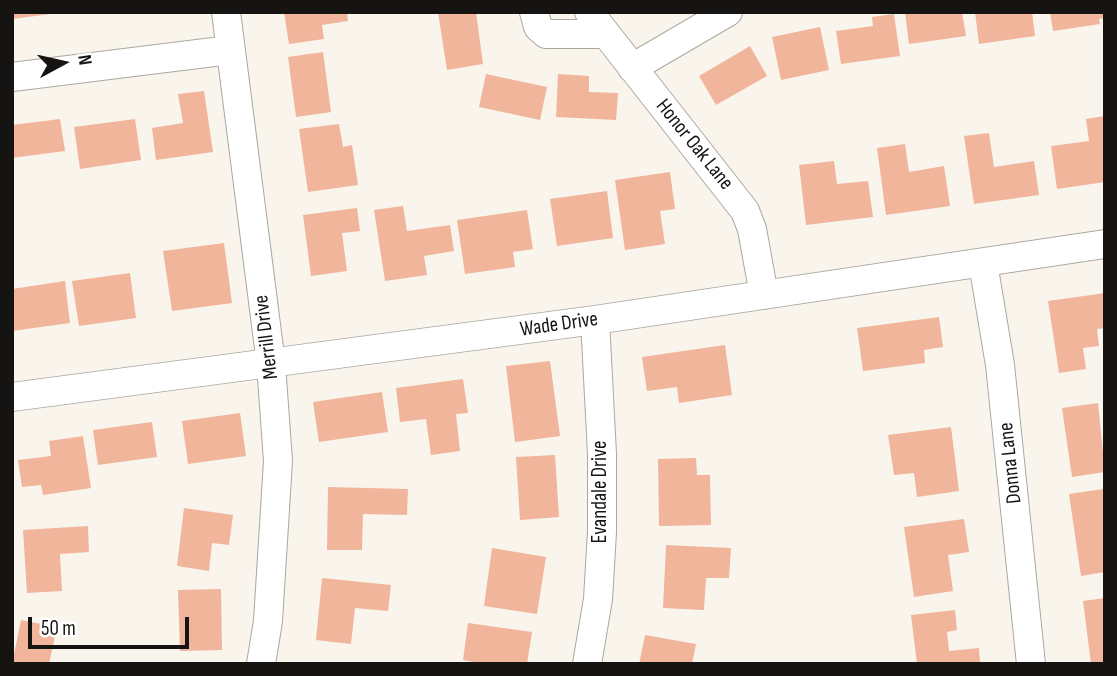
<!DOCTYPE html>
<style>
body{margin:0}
#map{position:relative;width:1117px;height:676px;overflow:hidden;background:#f9f5ed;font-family:"Sofia Sans Condensed",sans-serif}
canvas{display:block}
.frame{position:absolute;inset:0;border:14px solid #161412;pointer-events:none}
.north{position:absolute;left:28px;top:28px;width:70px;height:70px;-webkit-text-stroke:5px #fff;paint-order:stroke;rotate:82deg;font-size:19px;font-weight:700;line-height:28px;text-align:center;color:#161412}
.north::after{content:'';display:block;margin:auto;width:24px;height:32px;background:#161412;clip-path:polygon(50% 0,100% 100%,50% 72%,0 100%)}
.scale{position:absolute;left:28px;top:617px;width:161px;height:32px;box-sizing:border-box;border:4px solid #161412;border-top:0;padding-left:9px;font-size:21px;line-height:24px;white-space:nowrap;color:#161412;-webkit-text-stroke:5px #fff;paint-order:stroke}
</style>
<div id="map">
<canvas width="1117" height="676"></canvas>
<div class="frame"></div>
<div class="north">N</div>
<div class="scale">50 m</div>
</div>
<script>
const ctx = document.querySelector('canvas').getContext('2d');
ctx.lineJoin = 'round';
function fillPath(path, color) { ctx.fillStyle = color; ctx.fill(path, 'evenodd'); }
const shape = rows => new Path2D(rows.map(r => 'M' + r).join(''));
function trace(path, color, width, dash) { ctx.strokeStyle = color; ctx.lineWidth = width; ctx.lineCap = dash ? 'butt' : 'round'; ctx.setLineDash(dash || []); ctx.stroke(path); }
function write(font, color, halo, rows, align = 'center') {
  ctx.font = font + ' "Sofia Sans Condensed",sans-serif'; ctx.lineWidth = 6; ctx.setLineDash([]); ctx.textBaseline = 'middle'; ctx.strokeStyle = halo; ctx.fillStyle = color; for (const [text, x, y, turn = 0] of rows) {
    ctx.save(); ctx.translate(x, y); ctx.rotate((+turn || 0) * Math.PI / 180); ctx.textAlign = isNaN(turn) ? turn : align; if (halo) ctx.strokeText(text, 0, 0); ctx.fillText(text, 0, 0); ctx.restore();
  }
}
fillPath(shape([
 [12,12,50,12,51,14,12,19],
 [284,12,347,12,348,21,322,25,324,39,289,44],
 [438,12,476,12,483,64,447,70],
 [905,12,962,12,966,36,909,44],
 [975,12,1032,12,1035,36,979,44],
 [1050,12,1105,12,1105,18,1099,19,1100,24,1053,31],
 [894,14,900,56,841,64,836,31,873,26,872,17],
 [820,27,829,70,781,80,772,37],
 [750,46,767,76,716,105,699,76],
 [323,52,331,112,296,117,288,57],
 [486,74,547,87,540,120,479,107],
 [558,74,589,76,589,92,618,93,616,120,556,117],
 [204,91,213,152,156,160,152,128,183,123,178,94],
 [1105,116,1105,182,1057,189,1051,146,1089,141,1086,119],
 [60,119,65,151,12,158,12,125],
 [135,119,141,160,80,169,74,127],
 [339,124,343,147,352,145,358,185,308,192,299,129],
 [989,133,994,167,1034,161,1039,195,974,204,964,136],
 [905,144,909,172,944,166,950,206,886,215,877,148],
 [834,161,837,184,868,181,873,217,806,225,799,165],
 [670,172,675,209,660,211,665,244,625,250,615,180],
 [607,191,613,238,557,246,550,199],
 [403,206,407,231,450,225,454,251,424,256,427,275,385,281,374,210],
 [357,208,360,231,342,233,347,271,311,276,303,215],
 [527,210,533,249,513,252,515,267,465,274,457,220],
 [224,243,232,303,172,311,163,251],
 [130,273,136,318,79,326,72,281],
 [65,281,70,323,12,331,12,289],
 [1105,293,1105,328,1097,329,1099,346,1083,348,1086,369,1059,373,1048,301],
 [939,317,943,347,924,350,925,363,863,371,857,328],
 [725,345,732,395,679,403,677,387,647,391,642,357],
 [550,361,560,436,515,442,506,366],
 [463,379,468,413,456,414,460,451,431,455,426,419,400,422,396,388],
 [382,392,388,432,319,442,313,402],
 [1098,403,1105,472,1072,477,1062,408],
 [240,413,246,456,188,464,182,421],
 [152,422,157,457,98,465,93,430],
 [951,427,959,491,917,497,914,473,894,475,888,435],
 [83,436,91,488,43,495,41,485,22,487,18,460,51,456,49,441],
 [555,455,559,517,520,520,516,457],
 [696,458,697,475,710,475,711,525,659,526,658,459],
 [328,487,408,489,407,515,363,514,362,550,327,550],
 [1103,489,1105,572,1081,576,1069,494],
 [184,508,233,515,229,545,212,543,209,571,177,566],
 [964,519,969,552,948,555,953,591,914,597,904,527],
 [88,526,89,552,60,554,62,591,27,593,23,530],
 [666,545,731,548,729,578,706,578,704,610,663,608],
 [492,548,546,557,537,614,484,606],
 [322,578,391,585,388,611,355,608,351,644,316,640],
 [221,589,222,650,180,651,178,590],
 [1105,598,1105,664,1091,664,1083,601],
 [955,610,957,630,947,632,949,651,979,648,980,664,917,664,911,615],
 [21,620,57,627,49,664,12,664],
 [468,623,532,632,527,664,485,664,463,660],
 [645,635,696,644,692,664,639,664]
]), '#f1b59b');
const minor = shape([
 [226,12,271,364,278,461,268,621,261,664],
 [534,12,538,27,546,34,606,34],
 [589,12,745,211,752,229,764,295],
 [632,68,728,12],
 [12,77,230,50],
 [983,263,1000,365,1031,664],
 [12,397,595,320,1105,244],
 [587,664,598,599,602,532,602,454,595,320]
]);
trace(minor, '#aba8a0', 30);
trace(minor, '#fff', 28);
write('21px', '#161412', '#fff', [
 ["Honor Oak Lane",694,145,51],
 ["Wade Drive",559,325,-8],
 ["Merrill Drive",267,337,-97],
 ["Donna Lane",1011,463,-96],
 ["Evandale Drive",601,492,-90]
]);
</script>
